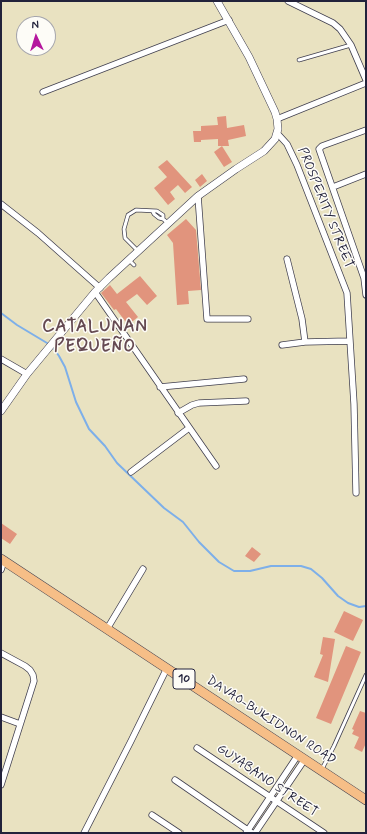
<!DOCTYPE html>
<meta charset="utf-8">
<style>
body{margin:0}
#map{position:relative;width:367px;height:834px;overflow:hidden;background:#e9e2c1;font-family:Mynerve,sans-serif}
canvas{display:block}
.frame{position:absolute;inset:0;border:2px solid #22223b;pointer-events:none}
.north{position:absolute;left:16px;top:16px;width:40px;height:40px;box-sizing:border-box;background:#fdfcf7;border:1px solid #a5a5ac;border-radius:50%;rotate:356deg;font-size:11px;font-weight:700;line-height:16px;text-align:center;color:#22223b}
.north::after{content:'';display:block;margin:auto;width:14px;height:18px;background:#b5179e;clip-path:polygon(50% 0,100% 100%,50% 72%,0 100%)}
</style>
<div id="map">
<canvas width="367" height="834"></canvas>
<div class="frame"></div>
<div class="north">N</div>
</div>
<script>
const ctx = document.querySelector('canvas').getContext('2d');
ctx.lineJoin = 'round';
const shape = rows => new Path2D(rows.map(r => 'M' + r).join(''));
function trace(path, color, width, dash) { ctx.strokeStyle = color; ctx.lineWidth = width; ctx.lineCap = dash ? 'butt' : 'round'; ctx.setLineDash(dash || []); ctx.stroke(path); }
function fillPath(path, color) { ctx.fillStyle = color; ctx.fill(path, 'evenodd'); }
function write(font, color, halo, rows, align = 'center') {
  ctx.font = font + ' Mynerve,sans-serif'; ctx.lineWidth = 3; ctx.setLineDash([]); ctx.textBaseline = 'middle'; ctx.strokeStyle = halo; ctx.fillStyle = color; for (const [text, x, y, turn = 0] of rows) {
    ctx.save(); ctx.translate(x, y); ctx.rotate((+turn || 0) * Math.PI / 180); ctx.textAlign = isNaN(turn) ? turn : align; if (halo) ctx.strokeText(text, 0, 0); ctx.fillText(text, 0, 0); ctx.restore();
  }
}
trace(shape([
 [1,313,17,325,47,343],
 [54,349,59,356,65,367,76,402,89,429,105,446,117,463,164,508,183,522,199,542,219,562,234,571,250,571,271,566,301,566,311,569,322,578,338,596,348,603,359,607,366,606]
]), '#7dafe9', 2);
fillPath(shape([
 [226,116,227,128,244,125,246,136,228,140,229,146,218,146,218,139,201,140,201,142,194,142,193,131,201,131,201,126,218,125,217,117],
 [222,146,232,162,224,167,214,152],
 [167,160,192,187,185,193,178,185,170,192,175,199,168,205,154,188,167,177,158,167],
 [202,174,207,181,200,187,195,180],
 [186,219,196,230,201,290,188,291,189,304,177,305,173,243,167,235],
 [140,276,157,296,147,305,137,294,126,302,138,317,128,325,116,309,114,310,101,293,110,285,117,294],
 [1,523,17,534,10,544,1,538],
 [252,547,261,554,254,562,245,556],
 [344,611,363,620,353,641,334,632],
 [323,637,335,639,328,682,314,677,323,655,320,654],
 [346,646,361,652,331,724,316,718],
 [360,711,366,713,366,743,362,752,354,748,359,737,352,734,354,730,352,729]
]), '#e1947d');
const service = shape([
 [299,60,351,45],
 [153,212,154,214,159,218,163,219,168,223],
 [138,251,125,238,124,229,128,215,136,210,157,211,163,215,163,219],
 [129,260,134,265],
 [322,769,334,746,366,675]
]);
const minor = shape([
 [288,1,333,23,340,29,351,45,366,80],
 [43,92,229,20],
 [277,119,366,83],
 [366,130,322,146,319,149,364,278,366,295],
 [277,133,287,144,297,165,347,293,354,404,356,493],
 [333,187,366,174],
 [198,196,207,319,248,319],
 [1,204,38,233,100,288],
 [287,259,302,319,305,342],
 [95,292,216,466],
 [282,345,305,342,349,341],
 [1,359,27,374],
 [160,387,244,379],
 [178,413,192,405,199,403,246,401],
 [131,472,189,428],
 [1,570,4,561],
 [107,629,143,569],
 [1,653,25,666,30,670,33,675,34,681,1,785],
 [1,717,20,724],
 [197,748,324,833],
 [175,780,252,833],
 [152,815,179,833],
 [84,833,131,741,167,668],
 [246,833,298,755],
 [255,833,305,759]
]);
const tertiary = shape([
 [1,411,27,374,95,292,109,278,198,196,236,169,264,151,275,139,278,129,277,119,275,112,249,57,217,1]
]);
const trunk = shape([
 [1,559,366,800]
]);
trace(service, '#403f4f', 4.5);
trace(minor, '#403f4f', 7);
trace(tertiary, '#403f4f', 8);
trace(trunk, '#403f4f', 10);
trace(service, '#fff', 3);
trace(minor, '#fff', 5.5);
trace(tertiary, '#fff', 7);
trace(trunk, '#f6be87', 9);
for (const [x, y, w] of [
 [184,679,22]
]) { const box = new Path2D(); box.roundRect(x - w / 2, y - 10, w, 20, 3); ctx.fillStyle = '#fdfcf7'; ctx.fill(box); trace(box, '#22223b', 1); }
write('bold 12px', '#22223b', null, [
 ["10",184,679]
]);
write('13px', '#22223b', '#fdfcf7', [
 ["PROSPERITY STREET",325,208,68],
 ["DAVAO-BUKIDNON ROAD",271,721,33],
 ["GUYABANO STREET",267,781,34]
]);
ctx.letterSpacing = '1px';
write('bold 17px', '#654a52', '#fdfcf7', [
 ["CATALUNAN",95,327],
 ["PEQUEÑO",95,347]
]);
ctx.letterSpacing = '0px';
</script>
